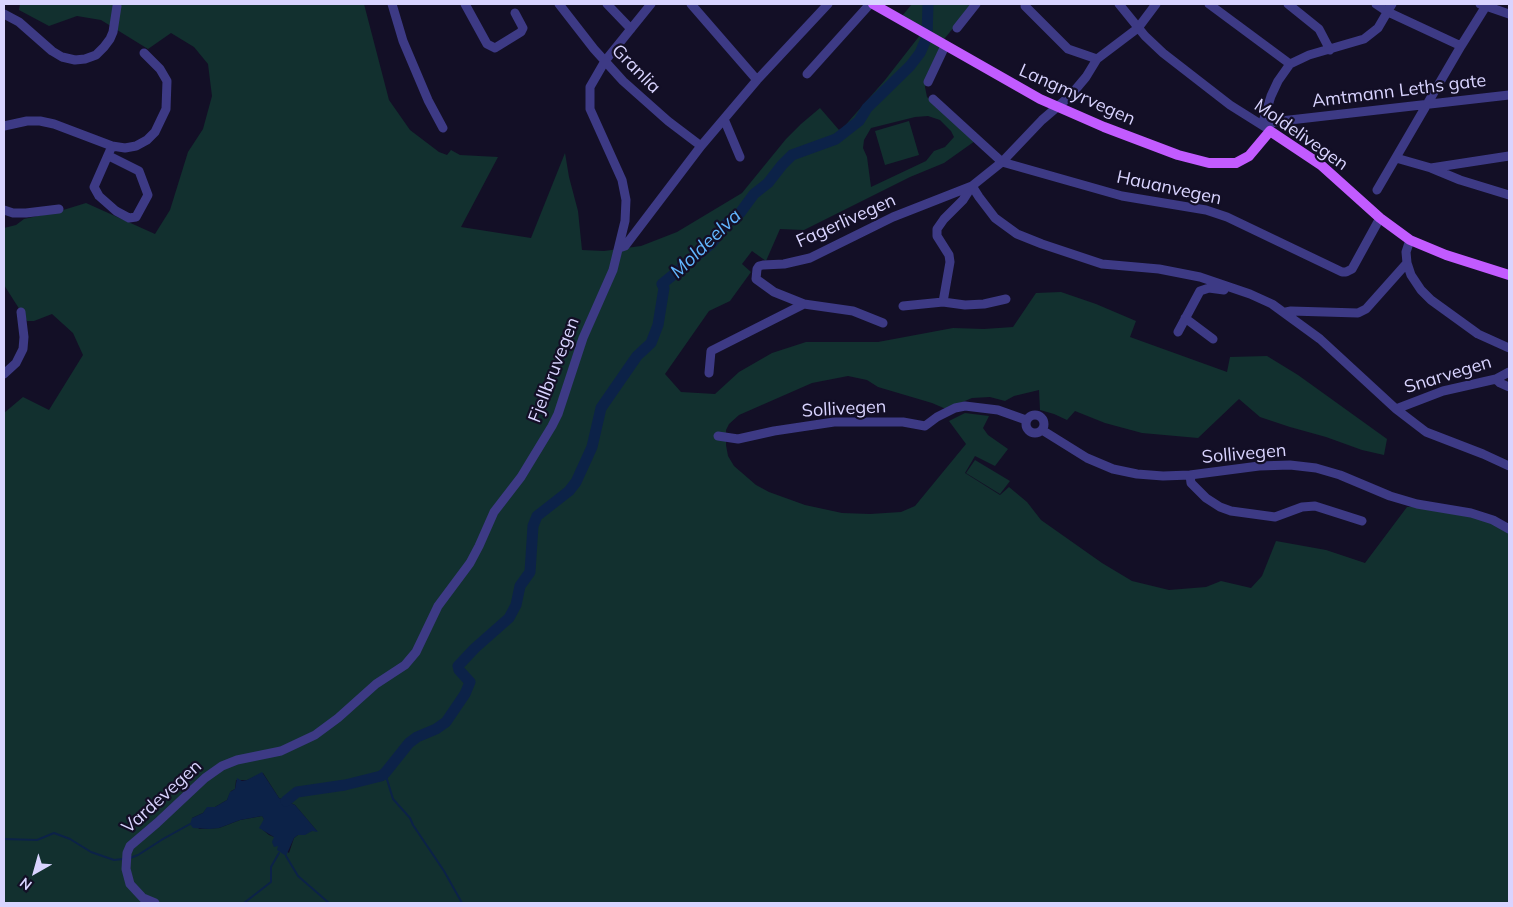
<!DOCTYPE html>
<style>
body{margin:0}
#map{position:relative;width:1513px;height:907px;overflow:hidden;background:#130f26;font-family:Mulish,sans-serif}
canvas{display:block}
.frame{position:absolute;inset:0;border:5px solid #d9d4ff;pointer-events:none}
.north{position:absolute;left:10px;top:847px;width:50px;height:50px;-webkit-text-stroke:4px #130f26;paint-order:stroke;rotate:218deg;font-size:14px;font-weight:700;line-height:20px;text-align:center;color:#d9d4ff}
.north::after{content:'';display:block;margin:auto;width:18px;height:22px;background:#d9d4ff;clip-path:polygon(50% 0,100% 100%,50% 72%,0 100%)}
</style>
<div id="map">
<canvas width="1513" height="907"></canvas>
<div class="frame"></div>
<div class="north">N</div>
</div>
<script>
const ctx = document.querySelector('canvas').getContext('2d');
ctx.lineJoin = 'round';
function fillPath(path, color) { ctx.fillStyle = color; ctx.fill(path, 'evenodd'); }
const shape = rows => new Path2D(rows.map(r => 'M' + r).join(''));
function trace(path, color, width, dash) { ctx.strokeStyle = color; ctx.lineWidth = width; ctx.lineCap = dash ? 'butt' : 'round'; ctx.setLineDash(dash || []); ctx.stroke(path); }
function write(font, color, halo, rows, align = 'center') {
  ctx.font = font + ' Mulish,sans-serif'; ctx.lineWidth = 4.5; ctx.setLineDash([]); ctx.textBaseline = 'middle'; ctx.strokeStyle = halo; ctx.fillStyle = color; for (const [text, x, y, turn = 0] of rows) {
    ctx.save(); ctx.translate(x, y); ctx.rotate((+turn || 0) * Math.PI / 180); ctx.textAlign = isNaN(turn) ? turn : align; if (halo) ctx.strokeText(text, 0, 0); ctx.fillText(text, 0, 0); ctx.restore();
  }
}
fillPath(shape([
 [20,4,364,4,389,100,410,130,439,152,447,155,451,150,460,155,498,157,461,227,531,238,565,153,569,177,578,211,582,250,604,251,641,246,677,232,742,193,786,139,801,124,820,108,839,130,842,129,885,80,924,30,902,16,912,4,973,4,945,38,926,80,925,87,927,97,975,141,944,163,910,177,804,230,780,229,766,261,752,251,742,264,751,272,730,301,709,311,665,374,681,392,715,394,739,372,772,353,806,342,878,342,953,328,984,329,1013,327,1036,293,1061,292,1096,304,1136,321,1130,337,1227,372,1230,357,1267,356,1298,375,1387,439,1384,455,1362,450,1326,437,1290,427,1260,417,1239,399,1198,438,1142,433,1105,423,1075,411,1067,420,1054,414,1040,410,1039,390,1014,396,1005,401,990,397,972,398,946,409,932,403,878,387,867,380,848,376,812,383,739,415,729,424,726,430,726,445,728,456,734,466,756,485,769,492,805,505,842,513,870,514,901,512,915,506,966,444,949,421,965,413,989,416,983,428,988,435,1008,449,995,466,975,456,965,473,1000,495,1009,487,1027,502,1041,520,1102,563,1132,581,1169,590,1206,587,1221,581,1251,588,1262,576,1276,541,1326,550,1365,563,1407,507,1444,507,1496,523,1509,533,1509,903,4,903,4,413,23,397,49,410,83,355,73,333,52,314,34,321,27,321,4,285,4,228,16,225,24,219,60,211,86,203,155,234,170,210,188,152,203,129,212,96,208,64,194,47,171,33,148,49,101,20,77,16,49,26,19,10],
 [928,116,940,120,951,131,954,137,945,147,934,151,926,161,871,187,867,157,863,148,864,140,871,128,915,117],
 [263,773,279,798,295,805,317,831,312,831,298,835,294,838,289,853,279,846,274,837,269,835,263,830,264,819,262,816,240,820,219,828,199,829,192,818,203,813,207,808,215,807,227,800,231,791,235,789,236,780,247,780],
 [909,121,919,155,885,165,875,131],
 [975,460,1010,481,1000,494,966,473]
]), '#12302f');
fillPath(shape([
 [262,772,279,798,295,805,318,832,312,831,305,835,298,835,294,838,286,856,277,850,278,846,274,847,272,842,274,837,259,828,264,819,262,816,240,820,219,828,209,829,193,828,190,824,192,818,203,813,207,807,215,807,227,800,230,792,235,789,237,778,242,781,247,780]
]), '#0c2248');
trace(shape([
 [385,773,393,799,410,818,413,825,444,871,462,903],
 [4,839,37,840,54,833,70,839,91,852,114,860,123,859],
 [286,856,298,876,329,903],
 [130,858,138,855,163,839,190,824],
 [244,903,271,882,271,867,279,853]
]), '#0c2248', 2);
trace(shape([
 [286,801,297,792,345,785,381,776,385,773,409,743,417,737,436,729,446,722,465,694,470,682,459,670,458,666,475,648,509,618,516,605,520,586,530,572,533,526,537,516,569,491,576,482,592,447,601,408,637,356,651,343,658,325,664,288,662,284,712,243,727,223,740,213,754,194,768,183,782,165,792,155,836,139,859,121,867,108,910,66,920,53,927,37,928,4]
]), '#0c2248', 11);
trace(shape([
 [392,4,403,41,428,100,443,128],
 [465,4,487,44,495,48,521,32,523,28,515,13],
 [559,4,594,49,623,81,668,121,701,146],
 [607,4,631,29],
 [691,4,757,80],
 [1119,4,1145,36,1163,53,1230,105,1265,127],
 [1156,4,1138,28,1097,59,1086,77,1070,96,1042,120,1002,162,972,186,979,197,995,218,1017,234,1042,244,1102,264,1159,269,1200,277,1250,294,1272,304,1320,339,1396,409,1426,432,1483,454,1509,466],
 [1209,4,1290,64],
 [1288,4,1319,29,1330,50],
 [1376,4,1388,12,1461,46],
 [1392,4,1378,28,1364,39,1309,55,1290,64,1278,81,1271,96,1262,125,1281,121,1509,95],
 [1480,4,1509,14],
 [1025,6,1068,49,1097,59],
 [4,14,19,22,52,51,62,57,75,60,85,59,96,55,104,47,110,39,113,32,117,6],
 [957,28,976,4],
 [807,74,870,4],
 [928,82,945,46],
 [933,99,1002,162,1122,196,1206,210,1227,217,1342,272,1346,272,1352,269,1380,218],
 [724,119,740,157],
 [4,126,27,121,40,121,54,124,112,146,125,148,136,146,147,140,155,132,166,109,167,81,160,69,144,53],
 [109,156,139,171,148,195,136,217,129,218,116,211,99,196,94,187,112,146],
 [1396,158,1431,168,1509,156],
 [1431,168,1460,180,1509,195],
 [1377,190,1461,46,1486,6,1489,4],
 [4,210,13,213,26,213,59,209],
 [1410,240,1406,252,1407,263,1411,275,1421,290,1431,300,1478,334,1509,348],
 [619,248,625,246,701,146,757,80,828,4],
 [943,302,950,262,949,255,937,236,937,229,944,219,963,200,972,186],
 [903,306,943,302,965,305,984,304,1006,299],
 [1286,312,1291,311,1358,313,1366,309,1407,263],
 [1185,318,1213,339],
 [883,323,853,311,804,304,774,292,756,279,757,269,759,266,763,265,784,264,810,258,893,217,972,186],
 [1178,332,1200,291,1209,288,1224,290],
 [709,373,711,351,804,304],
 [4,374,16,363,23,349,24,337,21,312],
 [1496,379,1500,383,1509,387],
 [1396,409,1443,391,1496,379,1509,372],
 '1026 424a9 9 0 1 1 18 0a9 9 0 1 1-18 0Z',
 [1042,430,1087,458,1113,469,1137,474,1163,476,1190,475,1259,466,1290,465,1316,468,1340,475,1390,496,1417,504,1471,513,1493,520,1509,529],
 [718,436,738,439,774,431,834,422,903,422,925,426,937,417,955,408,965,406,998,410,1026,420],
 [1190,475,1191,483,1206,498,1220,507,1231,511,1275,517,1302,507,1315,506,1362,521],
 [155,903,143,898,130,884,126,869,127,853,130,846,157,823,205,778,222,766,237,760,281,751,315,735,338,718,376,684,405,665,416,652,438,606,470,563,479,546,494,512,521,477,552,426,558,414,583,338,613,270,625,221,626,200,622,180,590,109,590,87,605,61,651,4]
]), '#3d3a85', 9);
trace(shape([
 [873,4,1040,99,1104,127,1178,155,1209,163,1236,163,1249,156,1270,131,1321,165,1380,218,1410,240,1446,255,1509,275]
]), '#c25bff', 10);
write('18px', '#d9d4ff', '#130f26', [
 ["Granlia",636,69,45],
 ["Amtmann Leths gate",1399,91,-7],
 ["Langmyrvegen",1077,95,24],
 ["Moldelivegen",1301,135,35],
 ["Hauanvegen",1169,188,12],
 ["Fagerlivegen",846,221,-24],
 ["Fjellbruvegen",554,370,-69],
 ["Snarvegen",1448,375,-17],
 ["Sollivegen",844,409,-3],
 ["Sollivegen",1244,454,-5],
 ["Vardevegen",162,797,-42]
]);
write('italic 19px', '#62b6ff', '#130f26', [
 ["Moldeelva",706,244,-44]
]);
</script>
